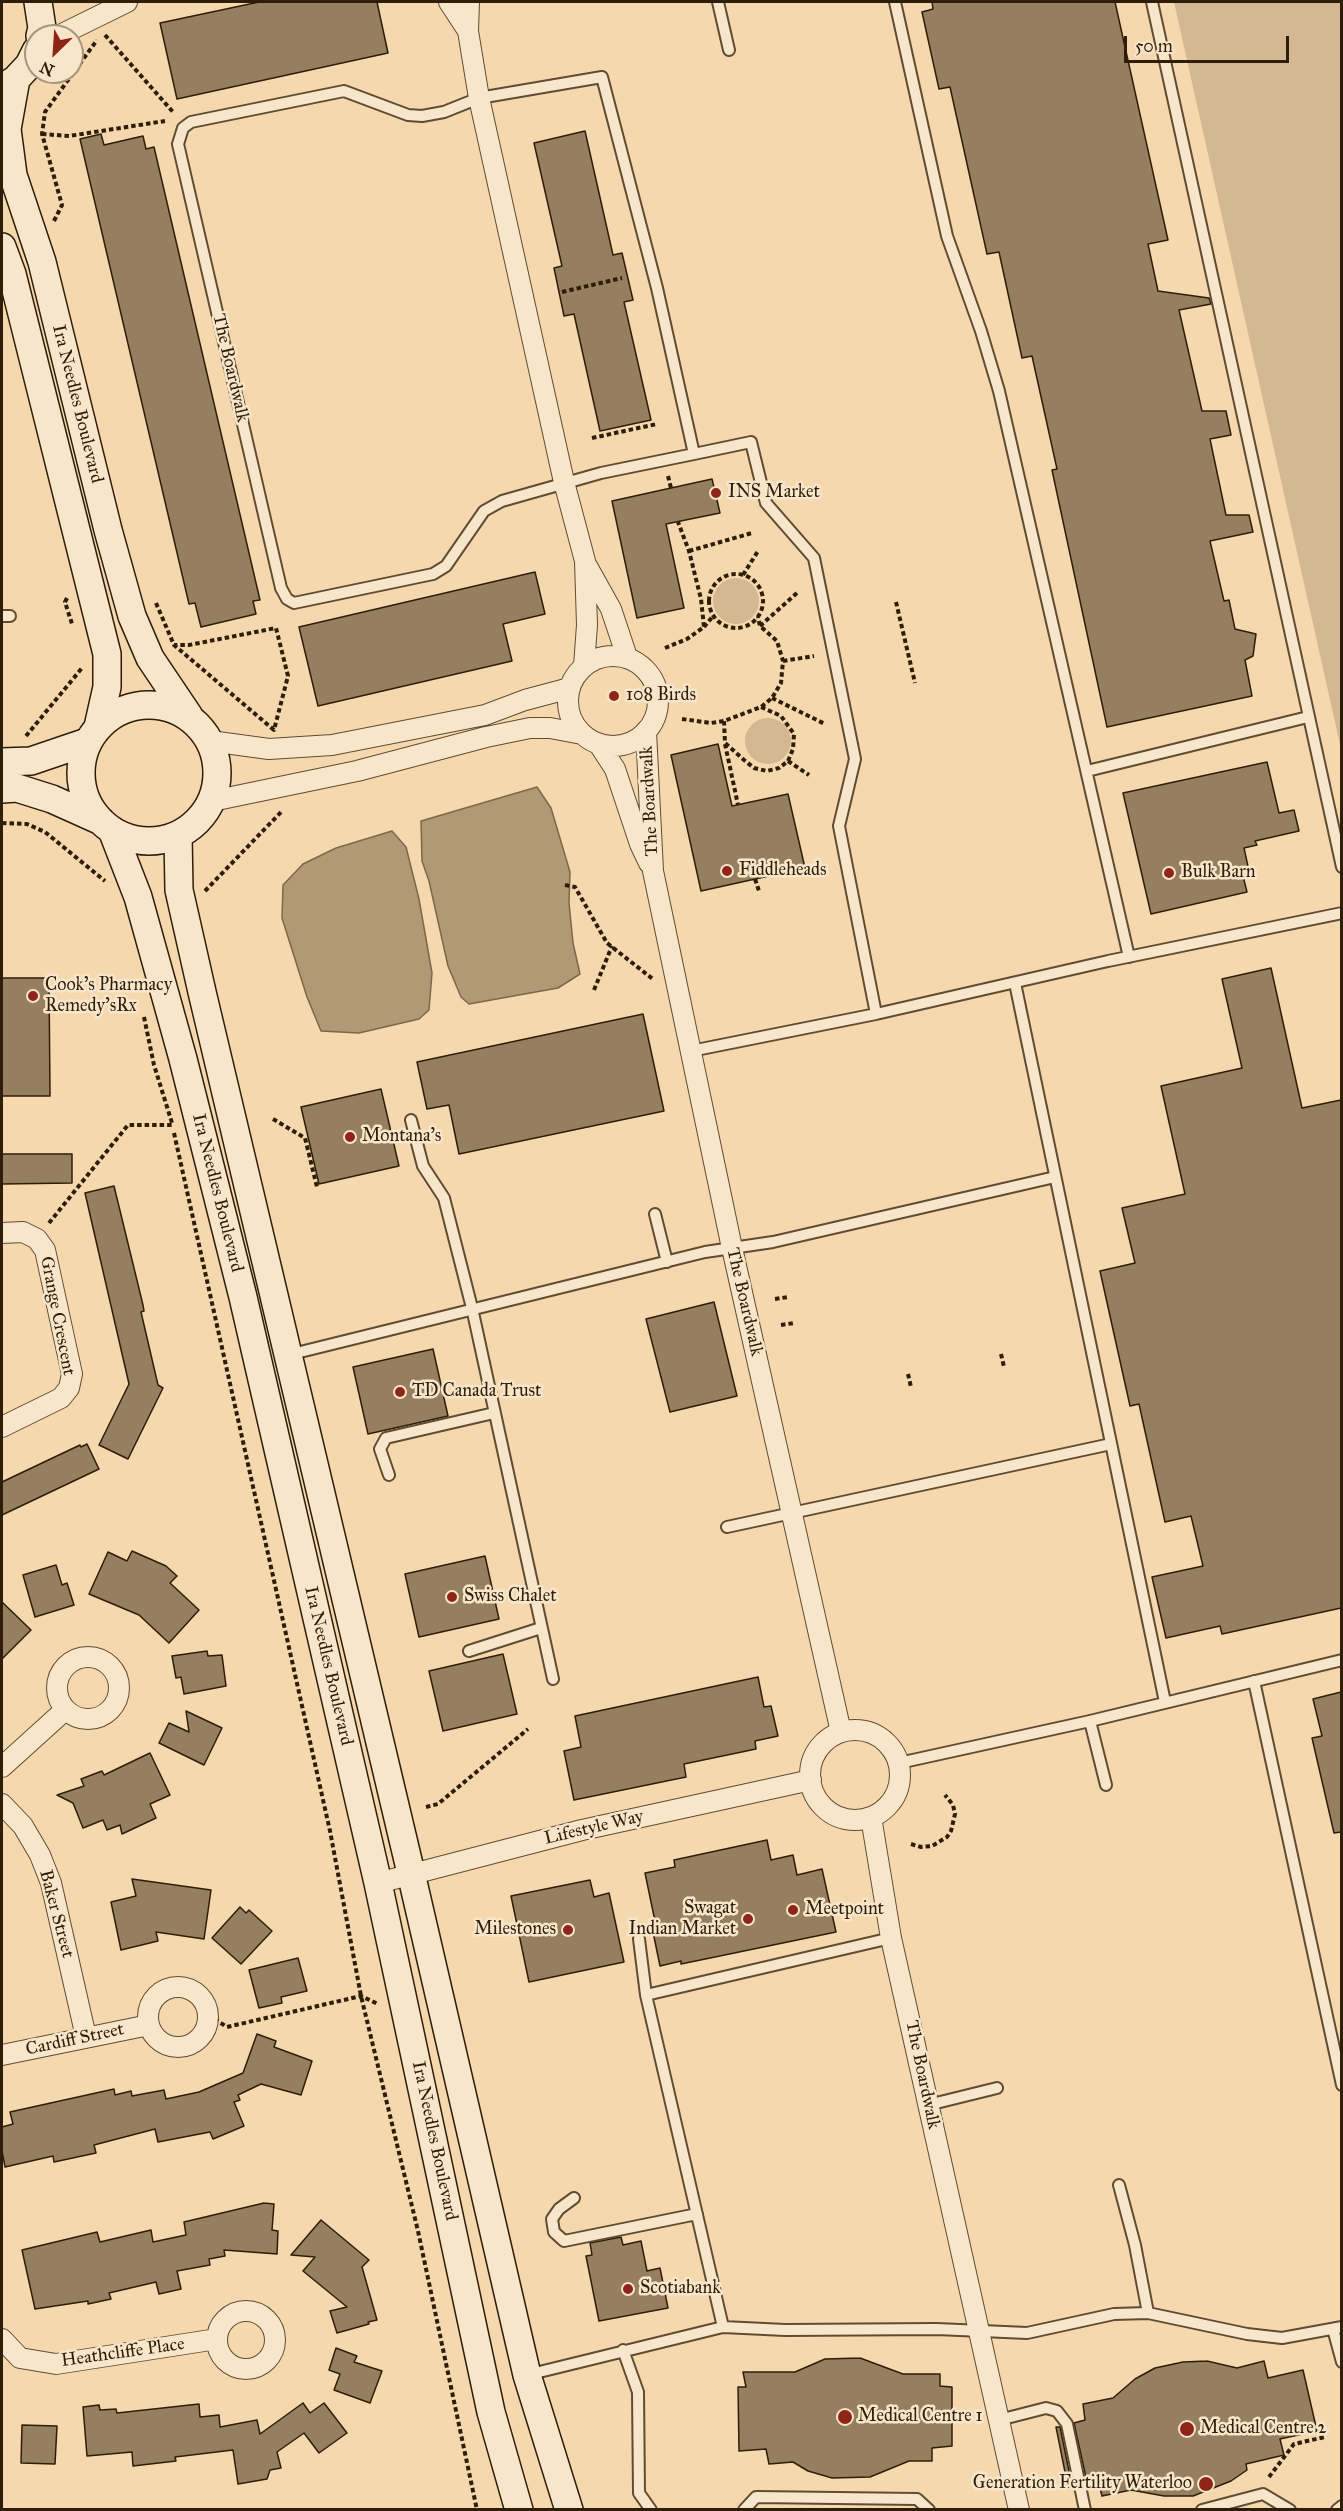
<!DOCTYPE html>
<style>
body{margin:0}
#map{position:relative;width:1343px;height:2511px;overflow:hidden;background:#f5d8ae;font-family:"IM FELL Great Primer",serif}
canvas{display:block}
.frame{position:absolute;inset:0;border:3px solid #2e1e09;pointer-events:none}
.north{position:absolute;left:24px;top:24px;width:60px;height:60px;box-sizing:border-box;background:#f8e6ca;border:2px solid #a7967d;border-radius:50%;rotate:205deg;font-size:16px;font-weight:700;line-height:24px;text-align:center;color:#2e1e09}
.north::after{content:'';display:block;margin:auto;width:21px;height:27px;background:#8f2418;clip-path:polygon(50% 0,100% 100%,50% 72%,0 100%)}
.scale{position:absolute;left:1124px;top:36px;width:165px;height:27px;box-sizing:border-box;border:3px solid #2e1e09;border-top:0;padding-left:8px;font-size:18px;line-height:21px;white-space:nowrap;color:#2e1e09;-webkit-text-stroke:4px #f8e6ca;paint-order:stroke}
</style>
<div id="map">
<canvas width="1343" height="2511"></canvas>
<div class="frame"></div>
<div class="north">N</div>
<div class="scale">50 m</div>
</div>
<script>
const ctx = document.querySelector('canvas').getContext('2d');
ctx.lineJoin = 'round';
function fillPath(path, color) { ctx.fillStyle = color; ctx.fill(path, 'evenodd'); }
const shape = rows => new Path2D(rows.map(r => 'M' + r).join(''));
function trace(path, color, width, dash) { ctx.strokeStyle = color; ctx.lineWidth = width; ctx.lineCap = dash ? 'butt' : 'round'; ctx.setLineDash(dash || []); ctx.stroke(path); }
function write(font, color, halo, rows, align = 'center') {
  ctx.font = font + ' "IM FELL Great Primer",serif'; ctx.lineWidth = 5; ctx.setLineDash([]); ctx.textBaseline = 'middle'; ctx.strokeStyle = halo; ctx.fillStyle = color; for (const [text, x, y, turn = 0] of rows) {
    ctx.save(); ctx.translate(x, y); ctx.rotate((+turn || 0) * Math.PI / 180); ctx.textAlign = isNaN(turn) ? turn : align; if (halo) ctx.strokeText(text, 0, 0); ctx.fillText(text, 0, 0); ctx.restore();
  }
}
fillPath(shape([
 [1174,2,1341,2,1341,749],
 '713 601a23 23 0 1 1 46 0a23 23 0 1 1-46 0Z',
 '745 741a23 23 0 1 1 46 0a23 23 0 1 1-46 0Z'
]), '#d3b892');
const water = shape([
 [537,787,551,808,570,872,569,903,573,943,580,974,558,988,469,1004,461,997,448,966,429,881,422,861,421,821,537,787],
 [392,831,406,847,419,899,432,973,429,1010,419,1019,359,1033,321,1031,307,997,282,918,283,885,303,864,336,848,392,831]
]);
fillPath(water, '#b19976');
trace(water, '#7d684a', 1.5);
const building = shape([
 [259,2,377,2,388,53,177,99,160,23,259,2],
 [932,2,1115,2,1168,240,1148,244,1158,291,1209,298,1211,304,1179,310,1202,411,1226,411,1231,435,1210,439,1226,515,1249,515,1253,532,1210,541,1224,601,1229,600,1235,629,1256,634,1253,656,1245,660,1252,696,1107,727,1052,470,1057,469,1032,356,1022,358,999,252,987,254,950,87,939,89,922,12,933,9,932,2],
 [585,131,613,255,622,253,633,300,624,302,651,420,600,431,574,314,564,316,554,268,562,266,534,143,585,131],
 [101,134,104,145,143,136,146,149,154,147,260,600,253,601,256,614,201,627,195,603,189,604,80,139,101,134],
 [712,479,720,513,666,524,684,608,637,618,612,501,712,479],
 [535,572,545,614,503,624,512,661,318,706,299,627,535,572],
 [718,744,732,806,788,794,805,868,701,891,671,755,718,744],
 [1267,762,1279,813,1294,810,1299,831,1255,841,1257,845,1244,848,1249,871,1242,872,1247,892,1151,914,1123,793,1267,762],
 [1271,968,1302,1108,1341,1100,1341,1608,1222,1634,1220,1626,1166,1638,1152,1577,1203,1566,1191,1516,1165,1522,1139,1404,1130,1406,1100,1271,1135,1263,1122,1208,1185,1194,1161,1086,1242,1068,1222,979,1271,968],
 [2,978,49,978,50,1096,2,1096,2,978],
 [643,1014,664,1111,459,1154,449,1105,427,1109,417,1062,643,1014],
 [381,1089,399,1166,319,1184,301,1107,381,1089],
 [2,1154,72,1154,72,1183,2,1184,2,1154],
 [114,1186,143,1305,144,1311,141,1312,158,1385,163,1388,128,1459,99,1445,129,1384,85,1193,114,1186],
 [714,1302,737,1396,670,1412,646,1319,714,1302],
 [433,1349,448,1416,368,1434,353,1367,433,1349],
 [87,1444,99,1469,2,1515,2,1482,80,1445,81,1447,87,1444],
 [132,1551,166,1566,177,1576,170,1583,199,1610,169,1643,139,1615,89,1594,108,1552,127,1561,132,1551],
 [485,1556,499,1619,419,1637,405,1574,485,1556],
 [56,1565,62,1585,67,1583,74,1605,35,1617,23,1575,56,1565],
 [2,1602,31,1630,2,1659,2,1602],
 [207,1651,208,1656,222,1655,226,1686,184,1694,181,1677,176,1678,172,1656,207,1651],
 [503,1654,517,1714,443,1731,429,1671,503,1654],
 [758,1677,764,1707,771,1706,778,1736,755,1741,756,1749,684,1764,686,1777,574,1800,564,1751,581,1747,575,1716,758,1677],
 [1341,1692,1341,1832,1334,1833,1312,1738,1322,1736,1313,1699,1341,1692],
 [186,1711,222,1728,204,1765,159,1743,169,1723,189,1732,186,1711],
 [150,1753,170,1795,150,1804,156,1818,122,1834,120,1825,107,1830,103,1820,83,1828,73,1803,57,1795,84,1786,81,1779,102,1771,104,1775,150,1753],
 [767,1840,771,1860,793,1855,797,1875,822,1869,836,1932,681,1964,681,1961,660,1966,652,1927,656,1926,645,1873,675,1867,674,1860,767,1840],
 [132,1879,211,1890,204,1939,156,1932,158,1941,121,1950,111,1902,136,1896,132,1879],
 [590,1880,594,1897,609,1893,624,1962,529,1982,511,1896,590,1880],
 [240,1907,246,1913,249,1910,272,1931,241,1964,212,1938,240,1907],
 [298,1958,307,1991,281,1997,282,2003,259,2008,249,1970,298,1958],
 [257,2034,276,2041,274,2047,312,2061,301,2095,261,2084,238,2095,240,2100,234,2102,244,2126,213,2139,210,2132,158,2142,155,2129,94,2145,96,2153,54,2162,53,2156,5,2167,2,2151,2,2127,13,2124,10,2112,114,2089,115,2095,131,2091,132,2096,164,2090,166,2099,199,2092,243,2073,257,2034],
 [264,2203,274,2204,272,2230,278,2231,277,2254,224,2250,225,2256,209,2259,210,2265,177,2271,181,2289,159,2294,156,2282,109,2293,111,2299,88,2304,88,2301,35,2309,22,2250,97,2232,100,2242,151,2230,153,2242,186,2235,184,2222,264,2203],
 [321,2220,369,2260,362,2267,377,2320,368,2322,369,2324,337,2333,330,2311,347,2307,303,2271,315,2257,291,2255,321,2220],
 [621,2237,623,2245,641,2241,647,2271,660,2268,668,2308,599,2321,586,2256,592,2255,590,2243,621,2237],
 [336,2348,357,2356,354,2362,382,2371,370,2403,334,2390,340,2374,329,2370,336,2348],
 [860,2358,903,2374,940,2374,940,2386,952,2387,952,2446,932,2448,932,2461,909,2461,870,2477,832,2478,808,2471,793,2462,769,2464,766,2449,739,2451,738,2387,746,2387,743,2372,795,2372,825,2359,860,2358],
 [1207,2361,1237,2368,1264,2361,1268,2378,1303,2370,1317,2431,1280,2439,1284,2455,1246,2464,1247,2470,1231,2481,1193,2496,1164,2496,1131,2490,1102,2496,1098,2480,1087,2482,1074,2423,1085,2420,1083,2404,1113,2398,1135,2379,1155,2368,1183,2362,1207,2361],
 [303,2403,310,2413,324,2403,347,2433,319,2453,304,2433,277,2452,281,2468,270,2470,267,2479,238,2484,233,2450,175,2457,176,2461,133,2466,132,2452,87,2456,83,2407,99,2405,100,2410,116,2409,117,2413,199,2404,200,2417,219,2415,220,2427,257,2420,260,2434,303,2403],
 [22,2425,57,2426,55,2464,21,2463,22,2425],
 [1056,2427,1060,2427,1072,2486,1068,2487,1056,2427]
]);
fillPath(building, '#957f5f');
trace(building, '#2e1e09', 1.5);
const lane = shape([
 [718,2,729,50],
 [895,2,947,236,981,331,999,391,1129,957],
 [1152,2,1342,867],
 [602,77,657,288,694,454,601,473,502,501,484,511,446,566,433,574,294,603,287,599,281,588,178,144,183,128,191,122,344,91,408,115,422,116,444,112,479,98,602,77],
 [694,454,751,442,766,503,814,558,855,759,839,826,876,1014],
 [2,616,10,616],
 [1087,771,1308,717],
 [1015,983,1165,1702],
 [691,1051,876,1014,1108,961,1342,913],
 [411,1120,423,1166,444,1198,472,1308,553,1679],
 [655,1214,667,1262],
 [288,1355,705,1252,773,1242,1055,1177],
 [389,1475,380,1449,386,1438,494,1413],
 [727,1527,1111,1444],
 [469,1651,541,1628],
 [1254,1681,1342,2085],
 [1090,1721,1106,1785],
 [899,1763,1090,1721,1342,1660],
 [639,1939,646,1995],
 [928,2105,997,2088],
 [1119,2185,1135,2245,1148,2313],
 [574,2198,559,2209,552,2219,554,2232,564,2241,697,2214],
 [723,2327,646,1995,891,1938],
 [1333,2329,1342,2362],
 [623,2350,638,2392,639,2493,651,2510],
 [527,2375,723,2327,785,2330,937,2329,1027,2333,1114,2314,1148,2313,1247,2334,1282,2338,1342,2327],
 [999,2420,1046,2408,1057,2411,1067,2424,1085,2510],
 [744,2510,756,2497,917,2499,929,2510],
 [1202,2510,1263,2494,1290,2510],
 [1337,2510,1342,2506]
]);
const street = shape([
 [449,2,468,31],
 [469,2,468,31,479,98,564,482,585,561,587,625,584,666],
 [58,36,127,2],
 [587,566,611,609,627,657],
 '568 701a45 45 0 1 1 90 0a45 45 0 1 1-90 0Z',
 [646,731,653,871,732,1248,841,1732],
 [210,741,269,749,332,745,485,715,525,700,570,688],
 [598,743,615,769,640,844,649,863],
 [212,801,357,771,486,737,530,728,550,728,582,734],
 [2,1233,23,1232,37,1239,45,1250,72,1374,69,1388,61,1398,2,1427],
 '57 1688a31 31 0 1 1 62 0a31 31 0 1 1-62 0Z',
 '810 1775a45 45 0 1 1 90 0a45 45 0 1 1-90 0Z',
 [2,1767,65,1710],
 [2,1804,23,1826,40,1855,51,1883,86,2037],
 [871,1817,891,1938,1019,2510],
 [378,1883,582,1830,811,1780],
 '148 2017a30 30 0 1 1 60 0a30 30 0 1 1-60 0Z',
 [2,2055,149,2025],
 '217 2340a29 29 0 1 1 58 0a29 29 0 1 1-58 0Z',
 [2,2339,20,2358,56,2364,217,2339]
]);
const secondary = shape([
 [38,2,42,28,40,36],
 [16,79,7,129,13,175,42,262,108,530,132,616,150,658,189,716],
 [2,88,16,79,29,65,36,51],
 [2,247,12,274,107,654,107,687,98,727],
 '81 773a68 68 0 1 1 136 0a68 68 0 1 1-136 0Z',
 [2,762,31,761,87,742],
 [2,789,17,788,52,799,101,821],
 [112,830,138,897,183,1059,243,1297,378,1883,491,2412,519,2510],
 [178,835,179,890,202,992,411,1873,527,2375,569,2510]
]);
trace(lane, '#604c32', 14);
trace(street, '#604c32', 22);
trace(secondary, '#2e1e09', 30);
trace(shape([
 [105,35,173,112],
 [42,134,69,136,165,121],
 [54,221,62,205,42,134,45,112,97,40],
 [562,292,622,278],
 [592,438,657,424],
 [668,476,671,488],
 [689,551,752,533],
 '709 601a27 27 0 1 1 54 0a27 27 0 1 1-54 0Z',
 [743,575,758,551],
 [67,598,65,602,72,624],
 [896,602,915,683],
 [156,603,174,645,274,730,288,676,276,628,189,645,174,645],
 [760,626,797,593],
 [704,627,713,616],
 [665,648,687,639,704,627,701,599,689,551,678,522],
 [783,661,814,656],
 [772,698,825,724],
 [682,719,711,723,724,721,761,707,772,698,781,683,783,661,777,641,760,626,758,617],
 [724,721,725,743,744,760,754,768,767,771,779,768,788,761,793,749,794,734,781,716,761,707],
 [26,736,82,668],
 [725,744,738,805],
 [788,761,809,775],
 [2,823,27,824,45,832,105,881],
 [755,879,759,891],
 [565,885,575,887,607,943,654,980],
 [205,891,283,810],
 [594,990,612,946],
 [144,1017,154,1065,172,1123],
 [273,1119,305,1138,317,1187],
 [174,1133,330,1831,361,1996,418,2231,477,2510],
 [49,1223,128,1125,172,1125],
 [775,1299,788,1297],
 [781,1325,794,1323],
 [1001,1354,1004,1367],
 [908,1374,911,1387],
 [426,1807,438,1804,528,1729],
 [911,1844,921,1847,932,1846,947,1837,951,1831,955,1814,953,1805,945,1795],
 [208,2015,227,2027,361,1996,378,2004],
 [1269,2477,1294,2444,1325,2437]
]), '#2e1e09', 4, [4.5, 3]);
trace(lane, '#f8e6ca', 10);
trace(street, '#f8e6ca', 20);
trace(secondary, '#f8e6ca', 27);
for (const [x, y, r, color] of [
 [716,493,6,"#8f2418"],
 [614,696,6,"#8f2418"],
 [727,871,6,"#8f2418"],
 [1169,873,6,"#8f2418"],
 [33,996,6,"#8f2418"],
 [350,1137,6,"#8f2418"],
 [400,1392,6,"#8f2418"],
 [452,1597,6,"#8f2418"],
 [793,1910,6,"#8f2418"],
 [748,1919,6,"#8f2418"],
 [568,1930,6,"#8f2418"],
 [628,2289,6,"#8f2418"],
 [845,2417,8,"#8f2418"],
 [1187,2429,8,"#8f2418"],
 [1206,2484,8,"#8f2418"]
]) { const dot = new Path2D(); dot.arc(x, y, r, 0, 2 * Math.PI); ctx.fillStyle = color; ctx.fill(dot); trace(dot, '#f8e6ca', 2); }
write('18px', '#2e1e09', '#f8e6ca', [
 ["The Boardwalk",230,368,77],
 ["Ira Needles Boulevard",77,404,76],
 ["The Boardwalk",650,801,-93],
 ["Ira Needles Boulevard",217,1193,76],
 ["The Boardwalk",744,1302,77],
 ["Grange Crescent",57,1316,79],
 ["Ira Needles Boulevard",328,1666,77],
 ["Lifestyle Way",594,1828,-13],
 ["Baker Street",56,1914,75],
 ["Cardiff Street",75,2040,-12],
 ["The Boardwalk",922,2075,78],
 ["Ira Needles Boulevard",434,2141,78],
 ["Heathcliffe Place",123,2353,-8]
]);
write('18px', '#2e1e09', '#f8e6ca', [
 ["INS Market",728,493],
 ["108 Birds",626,696],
 ["Fiddleheads",739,871],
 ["Bulk Barn",1181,873],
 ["Cook's Pharmacy",45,986],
 ["Remedy'sRx",45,1007],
 ["Montana's",362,1137],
 ["TD Canada Trust",412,1392],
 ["Swiss Chalet",464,1597],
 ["Swagat",736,1909,"right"],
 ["Indian Market",736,1930,"right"],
 ["Meetpoint",805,1910],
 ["Milestones",556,1930,"right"],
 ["Scotiabank",640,2289],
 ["Medical Centre 1",858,2417],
 ["Medical Centre 2",1200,2429],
 ["Generation Fertility Waterloo",1192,2484,"right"]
], 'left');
</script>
